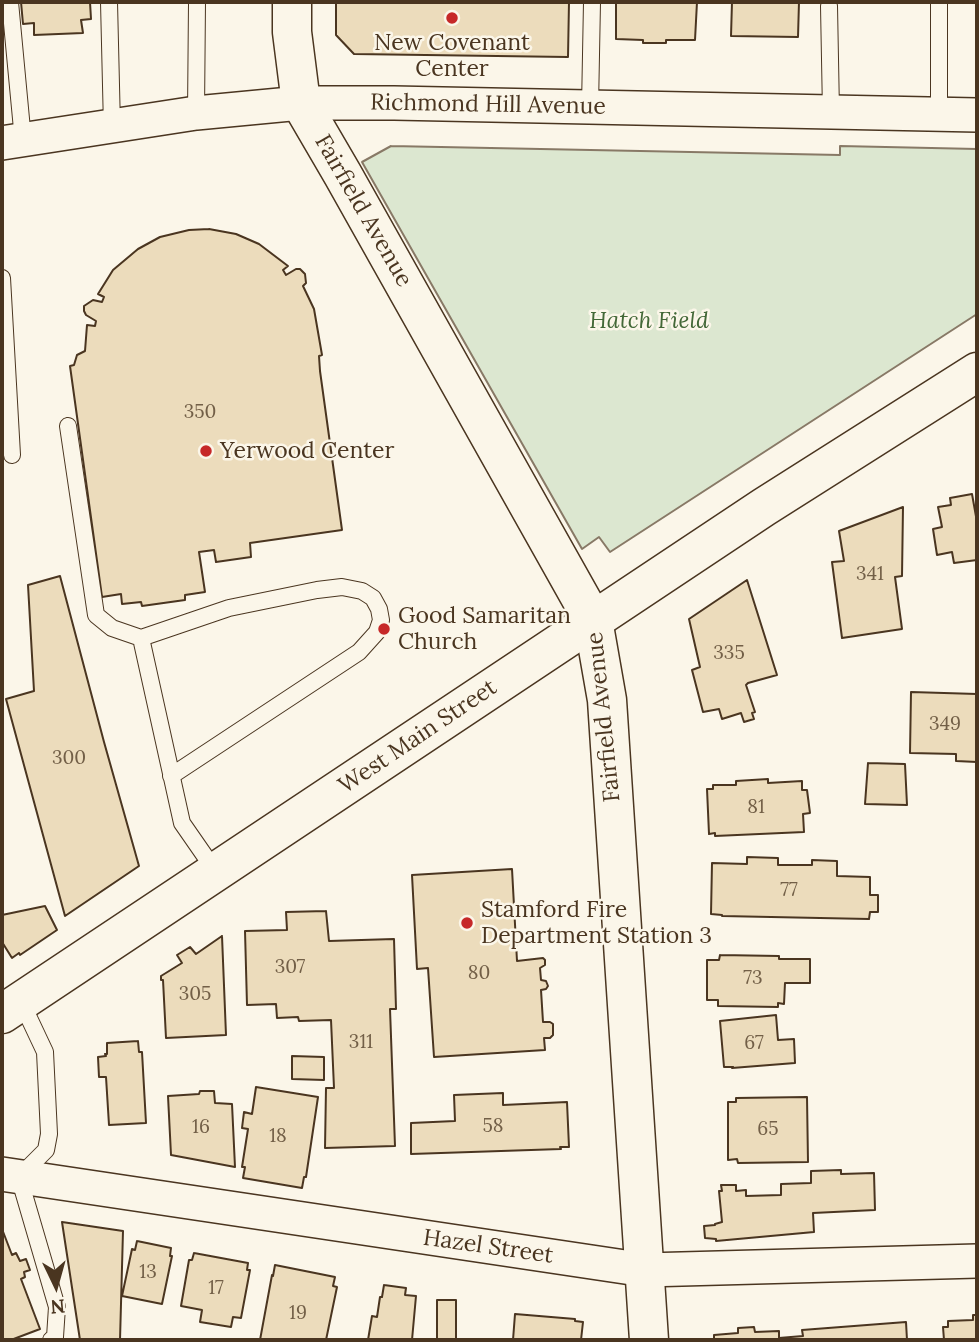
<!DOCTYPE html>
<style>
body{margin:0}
#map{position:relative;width:979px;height:1342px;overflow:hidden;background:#fbf6e9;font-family:Lora,serif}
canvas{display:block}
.frame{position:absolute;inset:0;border:4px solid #4a3520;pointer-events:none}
.north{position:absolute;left:21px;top:1251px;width:70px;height:70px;-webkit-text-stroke:5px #fbf6e9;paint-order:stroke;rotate:175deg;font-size:19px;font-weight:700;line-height:28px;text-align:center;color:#4a3520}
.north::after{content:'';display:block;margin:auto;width:24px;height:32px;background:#4a3520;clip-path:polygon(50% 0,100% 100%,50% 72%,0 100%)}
</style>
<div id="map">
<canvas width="979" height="1342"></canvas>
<div class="frame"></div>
<div class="north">N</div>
</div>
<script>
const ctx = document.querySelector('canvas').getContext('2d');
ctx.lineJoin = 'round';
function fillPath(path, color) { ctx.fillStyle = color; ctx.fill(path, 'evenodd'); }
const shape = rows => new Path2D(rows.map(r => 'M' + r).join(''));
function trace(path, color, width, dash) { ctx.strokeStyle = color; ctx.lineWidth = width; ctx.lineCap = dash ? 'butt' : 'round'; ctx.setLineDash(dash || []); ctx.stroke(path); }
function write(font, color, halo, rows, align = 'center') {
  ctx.font = font + ' Lora,serif'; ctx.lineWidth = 5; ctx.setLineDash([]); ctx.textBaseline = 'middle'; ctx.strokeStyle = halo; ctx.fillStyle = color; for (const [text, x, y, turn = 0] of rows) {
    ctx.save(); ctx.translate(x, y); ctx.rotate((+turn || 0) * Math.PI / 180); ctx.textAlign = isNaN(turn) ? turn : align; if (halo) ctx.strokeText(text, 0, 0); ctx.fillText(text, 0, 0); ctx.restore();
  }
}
const green = shape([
 [391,146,840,155,840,146,977,149,977,314,610,552,599,537,582,549,362,162,391,146]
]);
fillPath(green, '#dce7d0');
trace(green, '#887966', 2);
const building = shape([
 [21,2,90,2,91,19,81,20,83,33,34,35,34,23,23,24,21,2],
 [336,2,569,2,568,57,354,54,336,35,336,2],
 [616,2,697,2,695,40,666,40,666,43,643,43,643,40,616,39,616,2],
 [732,2,799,2,798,37,731,36,732,2],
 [209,229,236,234,259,244,288,266,283,270,286,275,296,269,300,269,305,274,306,283,303,286,314,309,322,355,319,356,320,371,342,530,250,543,251,557,216,562,214,550,199,552,205,592,185,595,185,600,142,606,141,602,122,604,121,594,102,597,70,366,74,365,77,355,85,351,87,325,95,326,96,321,86,315,84,311,84,306,93,300,102,302,104,297,98,294,113,270,138,249,160,237,189,230,209,229],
 [972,494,977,522,977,560,954,563,952,552,937,555,933,529,942,527,938,507,951,505,950,498,972,494],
 [903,507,902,576,895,577,902,629,842,638,832,562,844,561,839,531,903,507],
 [60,576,104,742,139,866,65,916,6,699,34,691,28,585,60,576],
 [747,580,777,675,748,683,746,685,755,712,752,713,754,719,744,722,741,713,722,719,719,709,703,712,692,670,700,667,689,619,747,580],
 [911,692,977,694,977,762,956,761,956,754,910,753,911,692],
 [868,763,905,764,907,805,865,804,868,763],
 [768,779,768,783,802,781,802,790,807,790,810,813,803,814,804,832,715,836,715,833,709,834,707,789,713,789,713,785,736,785,736,781,768,779],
 [747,857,778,858,778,865,812,865,812,860,837,861,837,876,870,877,870,895,878,895,878,912,870,912,869,919,722,916,722,915,711,914,712,863,747,864,747,857],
 [512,869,517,961,543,958,545,960,545,965,540,968,541,980,546,981,548,986,546,989,541,990,543,1022,550,1022,553,1024,553,1035,550,1038,544,1038,545,1050,434,1057,428,968,417,969,412,875,512,869],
 [45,906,57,930,20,955,19,953,12,958,2,942,2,915,45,906],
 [326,911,329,941,394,939,396,1009,390,1009,395,1146,325,1148,326,1088,334,1088,331,1020,299,1021,298,1017,277,1018,276,1004,247,1005,245,931,287,930,286,912,326,911],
 [222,936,226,1035,166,1038,163,980,161,980,161,976,182,963,177,955,190,947,196,954,222,936],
 [720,955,779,956,779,959,810,959,810,983,785,983,784,1004,778,1003,778,1007,718,1006,718,1000,707,1000,707,960,719,960,720,955],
 [776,1015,778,1040,794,1039,795,1063,732,1068,733,1067,724,1067,720,1021,776,1015],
 [138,1041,139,1052,142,1052,146,1123,109,1125,106,1077,99,1077,98,1057,106,1056,105,1054,107,1054,107,1043,138,1041],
 [292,1056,324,1057,324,1080,292,1079,292,1056],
 [256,1087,318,1097,306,1177,304,1177,302,1188,243,1178,245,1167,242,1167,248,1129,242,1128,244,1112,252,1114,256,1087],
 [200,1091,214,1091,215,1103,232,1104,235,1167,171,1155,168,1096,199,1094,200,1091],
 [503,1093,503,1105,567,1102,569,1147,560,1147,561,1149,411,1154,411,1123,455,1121,454,1095,503,1093],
 [807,1097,808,1162,738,1163,737,1159,728,1160,728,1102,736,1102,736,1098,807,1097],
 [841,1170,841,1174,874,1173,875,1210,813,1213,814,1232,716,1241,716,1239,705,1238,704,1226,715,1225,715,1224,722,1222,719,1191,722,1191,721,1185,736,1185,736,1191,746,1190,746,1196,781,1195,781,1184,811,1183,811,1171,841,1170],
 [62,1222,123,1231,120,1340,80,1340,62,1222],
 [2,1229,12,1255,16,1253,20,1261,26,1259,30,1270,24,1272,25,1277,21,1279,40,1329,11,1340,2,1340,2,1229],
 [137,1241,171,1248,170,1256,172,1256,162,1304,122,1296,132,1249,135,1250,137,1241],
 [194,1253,248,1263,247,1270,250,1270,241,1318,233,1317,231,1327,200,1322,202,1310,181,1306,189,1260,192,1260,194,1253],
 [275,1265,335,1277,333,1286,337,1287,326,1340,260,1340,272,1275,273,1276,275,1265],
 [384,1285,406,1288,405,1295,416,1296,412,1340,368,1340,372,1316,377,1317,380,1297,382,1297,384,1285],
 [437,1300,456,1300,456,1340,437,1340,437,1300],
 [515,1314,575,1319,575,1321,583,1322,581,1340,513,1340,515,1314],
 [973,1315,977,1315,977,1340,944,1340,943,1327,948,1327,948,1321,973,1320,973,1315],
 [906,1322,907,1340,714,1340,714,1335,738,1333,738,1328,754,1327,755,1332,779,1331,779,1338,803,1336,802,1330,906,1322]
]);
fillPath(building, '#ecdcbc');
trace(building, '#4a3520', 2);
const lane = shape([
 [10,2,23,140],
 [109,2,112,127],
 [829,6,831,112],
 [590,107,592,2],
 [196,113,197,2],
 [939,115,939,2],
 [2,278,12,455],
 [68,426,96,615,112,628,141,638,182,823,216,872],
 [141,638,229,608,317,590,342,587,362,591,373,598,379,609,381,620,377,632,359,652,171,776],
 [21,1001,45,1052,49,1134,46,1150,19,1177,57,1307,55,1337,51,1340]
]);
const street = shape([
 [2,143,196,113,301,103,394,103,977,115],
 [2,1174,645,1270,977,1261]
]);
const secondary = shape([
 [292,2,292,32,301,103,343,175,593,620,607,700,649,1340]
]);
const primary = shape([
 [2,1014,764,507,977,372]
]);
trace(lane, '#4a3520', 18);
trace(street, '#4a3520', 36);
trace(secondary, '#4a3520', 41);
trace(primary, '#4a3520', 41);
trace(lane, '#fbf6e9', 16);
trace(street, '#fbf6e9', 33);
trace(secondary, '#fbf6e9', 38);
trace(primary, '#fbf6e9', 38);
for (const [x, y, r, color] of [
 [452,18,7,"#c62828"],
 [206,451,7,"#c62828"],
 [384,629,7,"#c62828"],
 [467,923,7,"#c62828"]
]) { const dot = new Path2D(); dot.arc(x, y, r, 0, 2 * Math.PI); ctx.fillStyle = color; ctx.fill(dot); trace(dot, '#fbf6e9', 2.5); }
write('19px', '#725f47', null, [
 ["350",200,413],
 ["341",870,575],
 ["335",729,654],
 ["349",945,725],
 ["300",69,759],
 ["81",756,808],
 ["77",789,891],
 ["307",290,968],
 ["80",479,974],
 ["73",753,979],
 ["305",195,995],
 ["311",361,1043],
 ["67",754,1044],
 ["58",493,1127],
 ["16",201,1128],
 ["65",768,1130],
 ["18",278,1137],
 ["13",148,1273],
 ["17",216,1289],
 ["19",298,1314]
]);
write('23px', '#4a3520', '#fbf6e9', [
 ["New Covenant",452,43,"center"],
 ["Center",452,69,"center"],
 ["Yerwood Center",220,451],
 ["Good Samaritan",398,616],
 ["Church",398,642],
 ["Stamford Fire",481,910],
 ["Department Station 3",481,936]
], 'left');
write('23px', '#4a3520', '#fbf6e9', [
 ["Richmond Hill Avenue",488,105,1],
 ["Fairfield Avenue",363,211,60],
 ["Fairfield Avenue",604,717,-96],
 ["West Main Street",418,737,-34],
 ["Hazel Street",488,1247,8]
]);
write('italic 23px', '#436837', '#fbf6e9', [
 ["Hatch Field",649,321]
]);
</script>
